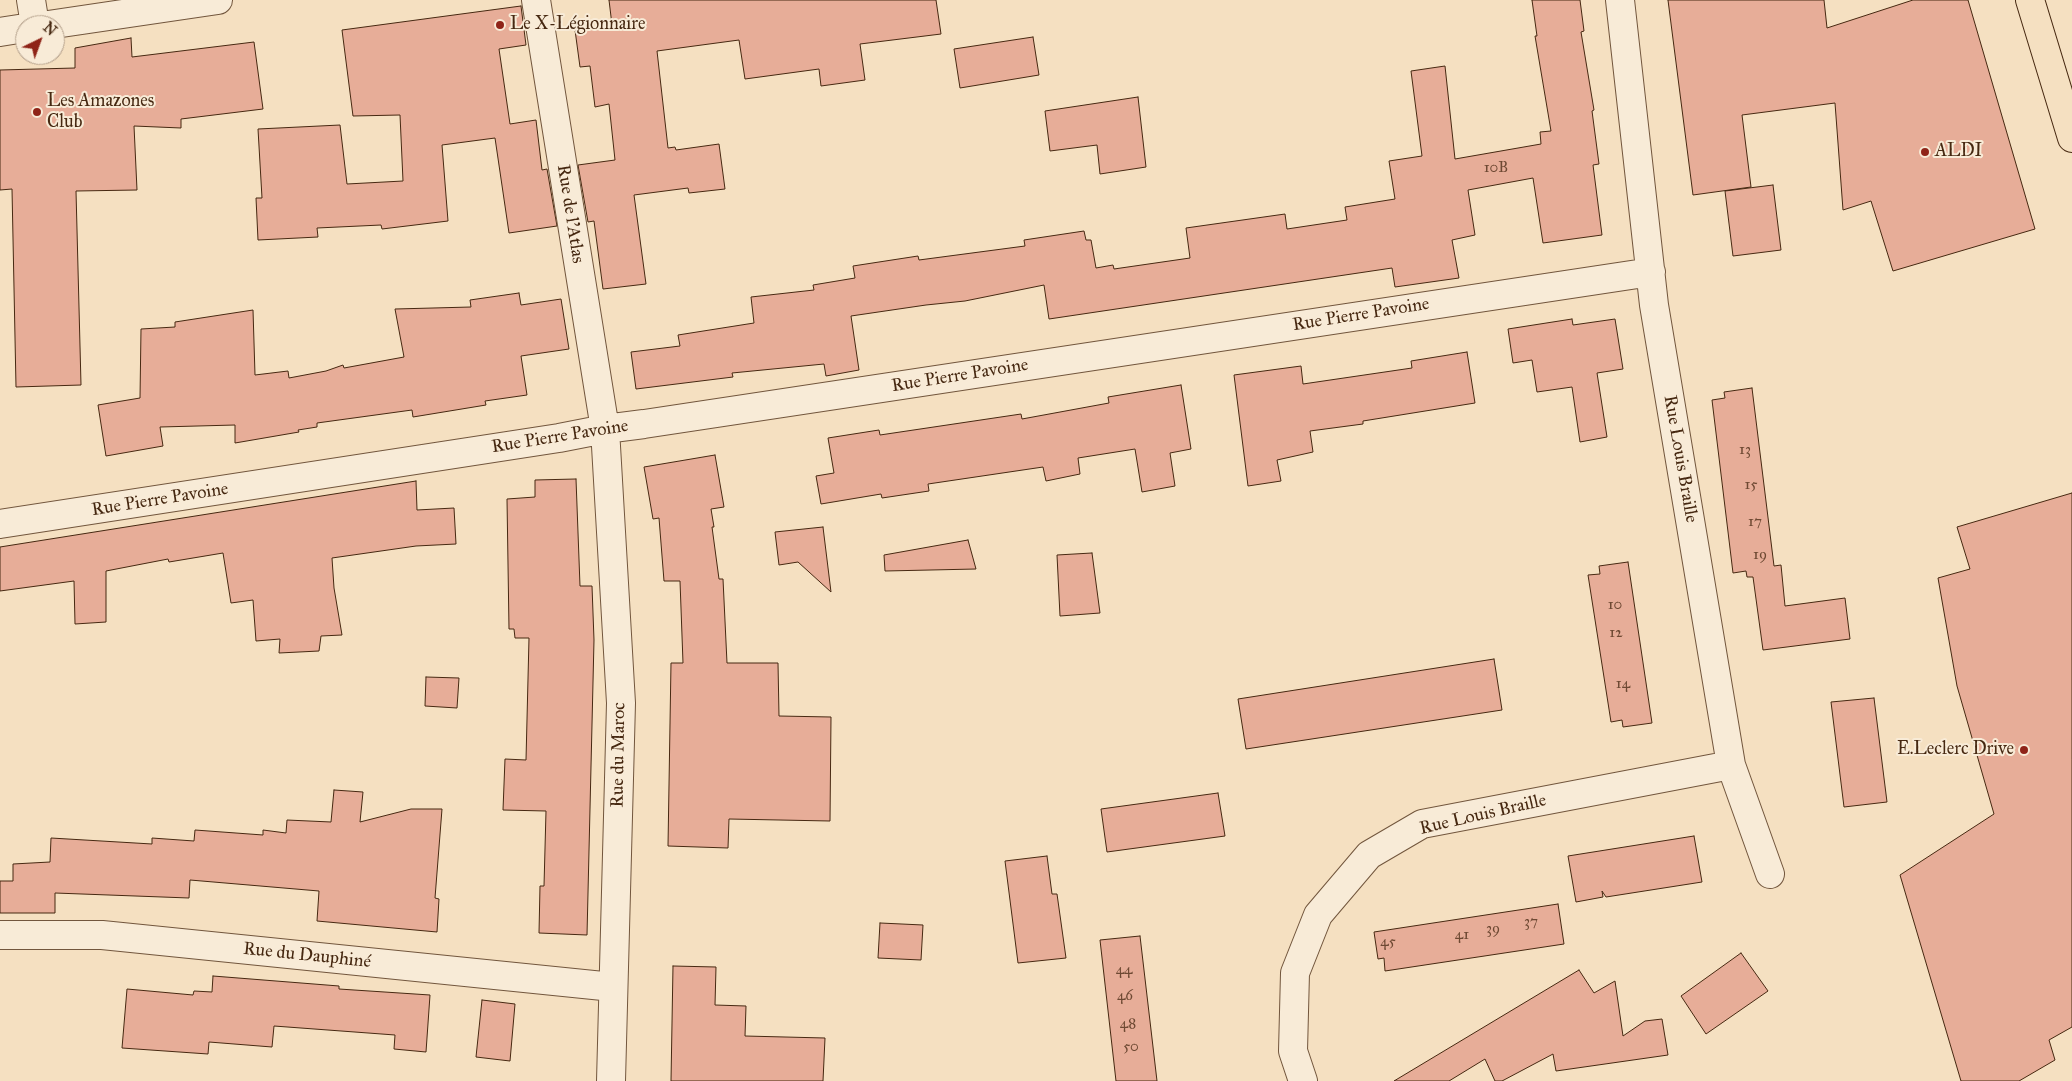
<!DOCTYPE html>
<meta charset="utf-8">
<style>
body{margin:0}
#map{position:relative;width:2072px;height:1081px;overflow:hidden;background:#f5e0c1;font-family:"IM FELL Great Primer",serif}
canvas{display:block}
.north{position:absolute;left:15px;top:15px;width:50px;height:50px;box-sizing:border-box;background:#f8ebd7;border:1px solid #b19d88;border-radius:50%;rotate:42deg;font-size:14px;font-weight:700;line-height:20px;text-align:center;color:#462811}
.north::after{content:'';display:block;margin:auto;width:18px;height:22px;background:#8f2418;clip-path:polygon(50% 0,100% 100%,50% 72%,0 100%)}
</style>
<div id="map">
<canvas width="2072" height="1081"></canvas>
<div class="north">N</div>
</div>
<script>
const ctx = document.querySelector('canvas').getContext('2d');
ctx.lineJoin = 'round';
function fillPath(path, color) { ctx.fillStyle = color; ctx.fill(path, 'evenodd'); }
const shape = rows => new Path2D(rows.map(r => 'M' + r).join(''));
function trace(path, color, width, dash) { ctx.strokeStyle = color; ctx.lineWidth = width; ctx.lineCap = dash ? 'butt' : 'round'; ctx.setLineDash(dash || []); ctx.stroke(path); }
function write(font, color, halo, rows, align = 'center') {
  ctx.font = font + ' "IM FELL Great Primer",serif'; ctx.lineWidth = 4; ctx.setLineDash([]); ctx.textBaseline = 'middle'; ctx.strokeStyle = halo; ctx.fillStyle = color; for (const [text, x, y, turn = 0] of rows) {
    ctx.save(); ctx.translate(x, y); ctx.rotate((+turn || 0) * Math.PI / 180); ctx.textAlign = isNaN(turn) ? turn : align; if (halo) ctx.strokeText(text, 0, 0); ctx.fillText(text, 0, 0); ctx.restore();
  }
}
const building = shape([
 [609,0,936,0,941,34,860,44,865,80,821,86,819,69,745,79,739,40,657,51,668,148,675,147,676,150,719,144,725,189,689,193,688,188,634,195,646,284,603,289,594,221,588,222,578,165,615,160,609,104,595,107,590,66,580,67,575,30,612,25,609,0],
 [1532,0,1580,0,1584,31,1581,32,1594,110,1592,111,1599,164,1593,165,1602,235,1543,243,1533,178,1468,190,1475,235,1452,240,1459,278,1395,287,1392,268,1049,319,1044,285,965,301,926,305,851,316,859,370,826,376,824,364,732,373,733,377,636,389,631,352,680,346,678,335,754,323,751,297,814,290,813,285,855,278,853,266,918,256,919,260,1025,246,1024,240,1084,231,1086,240,1091,240,1096,268,1113,265,1114,269,1190,258,1186,228,1285,214,1287,229,1347,220,1345,207,1395,199,1389,161,1422,156,1411,71,1445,66,1455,159,1541,144,1540,132,1551,131,1535,36,1537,36,1532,0],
 [1668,0,1824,0,1827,28,1913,0,1968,0,2035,229,1893,271,1871,201,1843,210,1835,103,1742,115,1751,187,1693,195,1668,0],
 [521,6,526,45,499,49,510,124,536,120,542,170,547,169,557,226,509,233,495,138,442,145,448,221,382,229,381,225,317,228,318,237,258,240,256,198,262,198,258,129,340,125,347,184,403,181,400,115,353,116,342,30,521,6],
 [1033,37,1039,75,960,88,954,49,1033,37],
 [131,38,132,57,254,42,263,109,181,119,181,128,134,126,137,190,76,191,81,385,16,387,12,189,0,190,0,70,75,68,75,48,131,38],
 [1138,97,1146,167,1100,174,1097,145,1050,151,1045,111,1138,97],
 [1773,185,1781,250,1733,256,1725,191,1773,185],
 [519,293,521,305,561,299,569,349,521,356,527,395,485,401,486,405,413,417,412,410,317,423,317,427,298,430,299,432,235,443,235,425,160,427,163,446,106,456,98,405,140,398,141,329,175,327,175,322,253,310,255,375,288,371,289,378,326,371,343,365,344,368,404,357,395,309,471,307,470,300,519,293],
 [1572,319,1573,325,1615,319,1623,369,1597,373,1607,437,1580,442,1572,387,1537,392,1532,360,1513,363,1508,329,1572,319],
 [1467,352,1475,403,1363,421,1363,424,1310,431,1313,452,1277,460,1281,481,1248,486,1234,375,1301,366,1303,384,1412,368,1411,361,1467,352],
 [1181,385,1191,449,1170,453,1175,486,1142,492,1135,449,1078,458,1080,474,1046,481,1043,467,928,484,929,491,882,498,881,494,821,504,816,476,834,473,828,438,879,430,880,435,1021,414,1022,419,1109,403,1108,397,1181,385],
 [1752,388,1774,566,1781,565,1785,606,1845,598,1850,639,1763,650,1753,577,1747,577,1746,571,1733,573,1712,400,1725,398,1724,392,1752,388],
 [715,455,724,507,711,509,714,527,712,527,719,579,723,579,727,663,778,663,779,716,831,717,830,821,729,819,728,848,668,846,671,663,683,663,680,581,664,581,659,518,653,519,644,467,715,455],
 [576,479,580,586,592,586,594,640,587,935,539,933,540,886,544,886,546,811,503,810,505,759,526,760,529,638,515,638,514,629,509,629,507,499,535,497,535,480,576,479],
 [416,481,417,510,454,508,456,544,416,546,332,558,334,588,342,635,321,636,319,651,279,653,280,639,256,641,253,600,231,603,223,553,169,562,168,559,106,571,106,622,75,624,74,581,0,591,0,547,416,481],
 [2072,493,2072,1027,2049,1040,2055,1060,2019,1081,1961,1081,1900,875,1994,814,1957,686,1938,578,1970,569,1957,527,2072,493],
 [823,527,831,592,798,562,779,565,775,532,823,527],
 [968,540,976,569,885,571,884,555,968,540],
 [1092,553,1100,613,1060,616,1057,555,1092,553],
 [1628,562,1652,723,1623,727,1622,720,1611,722,1588,575,1600,574,1599,566,1628,562],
 [1494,659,1502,710,1246,749,1238,699,1494,659],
 [426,677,459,678,457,708,425,706,426,677],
 [1874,698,1887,802,1844,807,1831,702,1874,698],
 [334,790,363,792,360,822,411,809,442,809,435,898,439,899,437,932,317,921,319,891,190,880,189,898,55,893,55,913,0,913,0,881,13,881,13,864,50,862,51,838,152,844,152,838,194,841,195,830,263,835,263,830,286,833,287,820,331,822,334,790],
 [1218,793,1225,836,1107,852,1101,809,1218,793],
 [1694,836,1702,882,1606,897,1602,891,1603,897,1576,902,1568,856,1694,836],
 [1047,856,1052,894,1057,894,1066,958,1018,963,1005,861,1047,856],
 [1558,904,1564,944,1385,971,1384,958,1378,959,1374,932,1558,904],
 [880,923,923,925,921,960,878,958,880,923],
 [1140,936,1157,1081,1116,1081,1100,940,1140,936],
 [1741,953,1768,991,1706,1034,1681,996,1741,953],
 [673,966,716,967,715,1005,746,1006,745,1036,825,1038,823,1081,671,1081,673,966],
 [1579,970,1594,993,1615,981,1623,1036,1645,1021,1662,1019,1668,1055,1556,1071,1553,1054,1502,1081,1495,1081,1485,1059,1449,1081,1394,1081,1579,970],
 [213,976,339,986,339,989,430,995,426,1052,394,1049,395,1035,274,1026,272,1047,209,1042,208,1054,122,1048,127,989,193,995,194,991,212,992,213,976],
 [482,1000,515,1004,510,1061,476,1057,482,1000]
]);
fillPath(building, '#e7ad98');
trace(building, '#462811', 1);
const minor = shape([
 [31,0,35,25],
 [536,0,605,429,621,703,611,1081],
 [1620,0,1654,305,1731,765,1770,874],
 [48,25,218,0],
 [0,32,25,28],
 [0,524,559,438,605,429,644,424,1651,272],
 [0,935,102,935,613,987],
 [1303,1081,1293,1051,1295,973,1318,915,1369,855,1422,824,1731,765]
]);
const primary = shape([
 [2030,0,2072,138]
]);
trace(minor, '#72563d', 30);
trace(primary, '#462811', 30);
trace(minor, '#f8ebd7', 28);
trace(primary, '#f5e0c1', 28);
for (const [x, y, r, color] of [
 [500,25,5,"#8f2418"],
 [37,112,5,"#8f2418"],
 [1925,152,5,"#8f2418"],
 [2024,750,5,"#8f2418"]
]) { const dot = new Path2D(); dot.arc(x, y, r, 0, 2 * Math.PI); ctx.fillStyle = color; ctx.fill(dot); trace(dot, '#f8ebd7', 2); }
write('15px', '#6e4933', null, [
 ["10B",1496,168],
 ["13",1745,450],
 ["15",1751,485],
 ["17",1755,522],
 ["19",1760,555],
 ["10",1615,605],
 ["12",1616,633],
 ["14",1623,684],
 ["37",1531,922],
 ["39",1493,929],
 ["41",1462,935],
 ["45",1388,942],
 ["44",1124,970],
 ["46",1125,996],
 ["48",1128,1024],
 ["50",1131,1047]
]);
write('18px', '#462811', '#f8ebd7', [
 ["Le X-Légionnaire",510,25],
 ["Les Amazones",47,102],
 ["Club",47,123],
 ["ALDI",1935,152],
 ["E.Leclerc Drive",2014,750,"right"]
], 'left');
write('18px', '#462811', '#f8ebd7', [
 ["Rue de l'Atlas",570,214,81],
 ["Rue Pierre Pavoine",1361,315,-9],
 ["Rue Pierre Pavoine",960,376,-9],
 ["Rue Pierre Pavoine",560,437,-9],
 ["Rue Louis Braille",1680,459,80],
 ["Rue Pierre Pavoine",160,500,-9],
 ["Rue du Maroc",619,755,-89],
 ["Rue Louis Braille",1483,815,-13],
 ["Rue du Dauphiné",307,956,6]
]);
</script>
